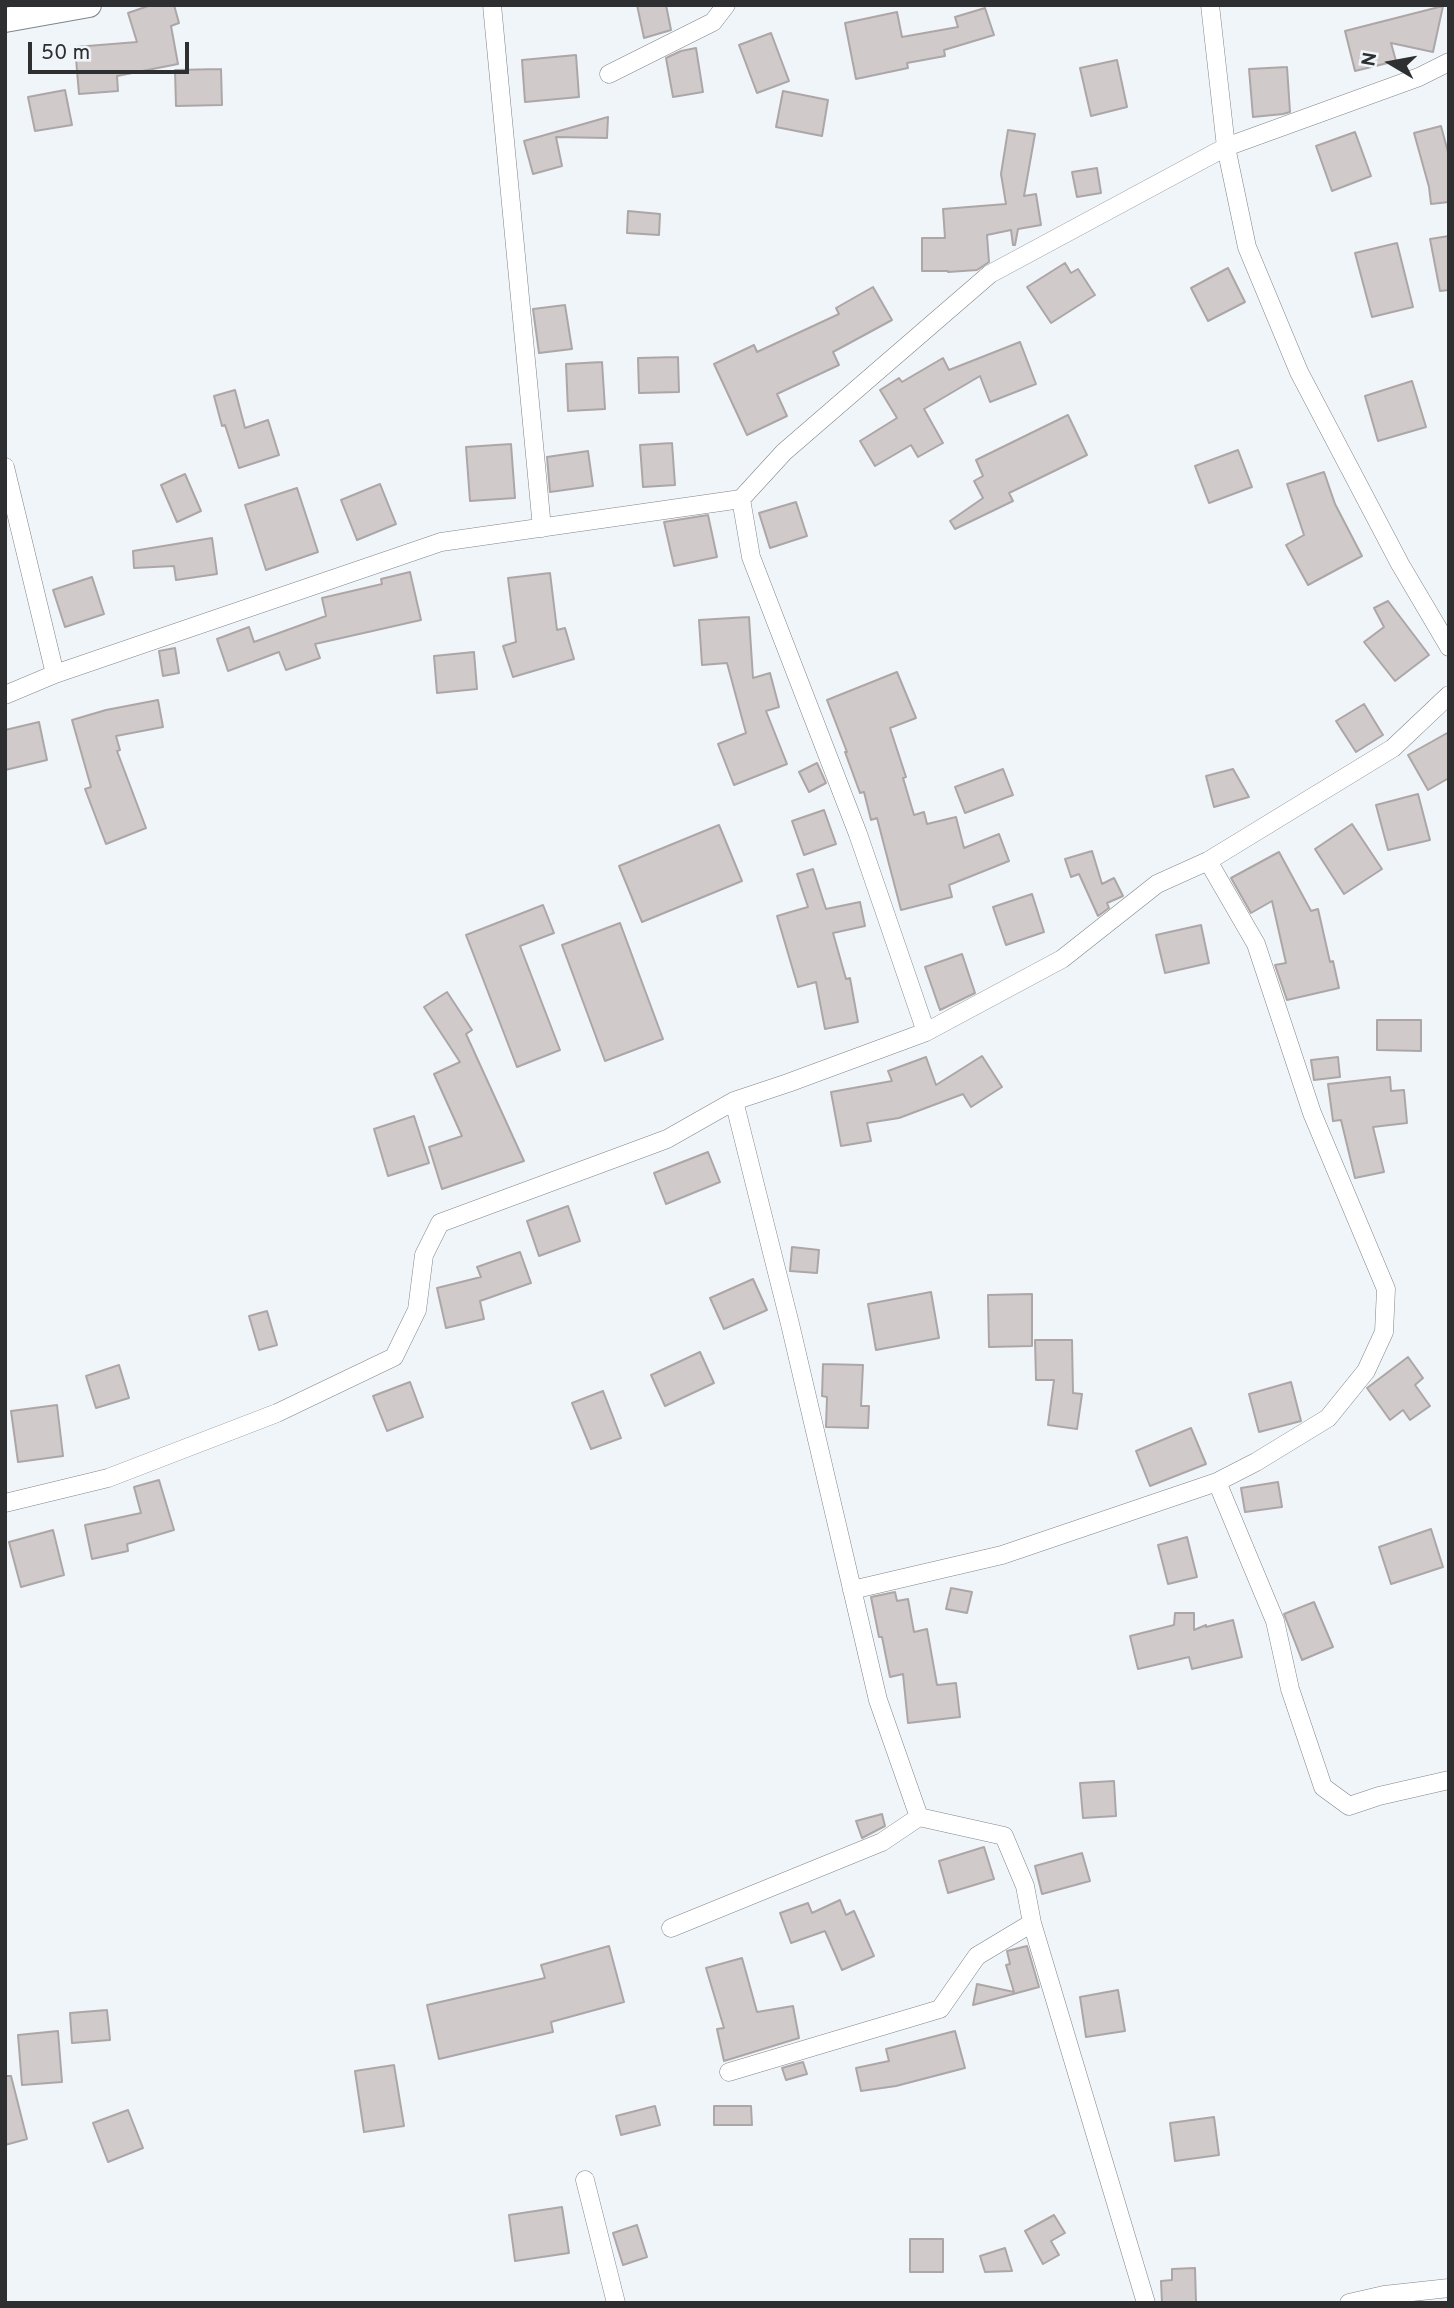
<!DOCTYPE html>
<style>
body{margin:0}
#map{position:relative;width:1454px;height:2308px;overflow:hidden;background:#f0f5f9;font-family:Overpass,sans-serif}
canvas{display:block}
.frame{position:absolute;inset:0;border:7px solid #2d2f30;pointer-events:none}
.north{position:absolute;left:1356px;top:28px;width:70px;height:70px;-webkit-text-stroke:5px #f0f5f9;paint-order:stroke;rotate:280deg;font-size:19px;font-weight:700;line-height:28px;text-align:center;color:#2d2f30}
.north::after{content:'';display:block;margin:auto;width:24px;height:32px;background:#2d2f30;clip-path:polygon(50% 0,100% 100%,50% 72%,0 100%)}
.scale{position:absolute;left:28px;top:42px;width:161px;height:32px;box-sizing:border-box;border:4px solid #2d2f30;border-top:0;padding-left:9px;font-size:21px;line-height:24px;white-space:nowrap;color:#2d2f30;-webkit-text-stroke:5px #f0f5f9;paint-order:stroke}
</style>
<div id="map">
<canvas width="1454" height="2308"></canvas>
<div class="frame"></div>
<div class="north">N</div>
<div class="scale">50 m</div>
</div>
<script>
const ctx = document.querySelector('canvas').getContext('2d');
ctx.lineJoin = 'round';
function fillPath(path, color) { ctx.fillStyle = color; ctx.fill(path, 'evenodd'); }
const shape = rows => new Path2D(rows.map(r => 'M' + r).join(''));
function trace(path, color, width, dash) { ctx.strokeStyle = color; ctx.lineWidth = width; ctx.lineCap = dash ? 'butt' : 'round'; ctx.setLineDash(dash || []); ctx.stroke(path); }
const building = shape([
 [151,5,174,5,179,23,171,26,178,64,117,76,118,91,79,94,75,47,137,42,128,13,151,5],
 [637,5,666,5,671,30,644,38,637,5],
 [1443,6,1433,52,1391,43,1396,61,1355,71,1345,31,1443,6],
 [985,8,994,35,944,50,945,56,907,63,908,68,856,79,845,23,897,12,902,37,958,27,955,17,985,8],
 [771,33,789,81,757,93,739,45,771,33],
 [696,48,703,92,673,97,666,58,681,51,696,48],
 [576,55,579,97,525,102,522,60,576,55],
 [1117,60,1127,107,1091,116,1080,68,1117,60],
 [1287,67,1290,112,1283,114,1253,117,1249,69,1287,67],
 [221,69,222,105,176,106,175,70,221,69],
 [65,90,72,125,35,131,28,97,65,90],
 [783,91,828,100,822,136,776,127,783,91],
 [608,117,607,138,556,137,562,166,533,174,524,141,608,117],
 [1441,126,1449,156,1449,202,1431,204,1429,187,1414,133,1441,126],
 [1008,130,1035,134,1024,196,1036,194,1041,225,1018,229,1015,245,1013,245,1011,230,987,235,989,262,977,270,948,272,948,271,922,271,922,238,945,238,943,209,1006,204,1001,174,1008,130],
 [1355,132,1371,176,1332,191,1316,146,1355,132],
 [1097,168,1101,193,1077,197,1072,172,1097,168],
 [628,211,660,214,659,235,627,233,628,211],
 [1449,236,1449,290,1440,291,1430,239,1449,236],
 [1397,243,1413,307,1372,317,1355,253,1397,243],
 [1065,263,1071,273,1078,269,1095,295,1051,323,1027,287,1065,263],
 [1228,268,1245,302,1208,321,1191,288,1228,268],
 [873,287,892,320,833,352,839,365,777,394,787,416,747,435,714,364,754,345,757,352,839,314,836,308,873,287],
 [565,305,572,349,539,353,533,309,565,305],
 [1020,342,1036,384,990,402,980,376,924,409,943,443,918,457,911,445,875,466,860,441,897,418,880,390,899,378,902,382,943,358,949,370,1020,342],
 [678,357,679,392,639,393,638,358,678,357],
 [602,362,605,409,568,411,566,364,602,362],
 [1412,381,1426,427,1378,441,1365,396,1412,381],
 [235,390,245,428,268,420,279,455,239,468,225,425,222,426,214,396,235,390],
 [1068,415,1087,455,1009,493,1013,501,955,529,950,521,983,498,974,481,983,476,976,460,1068,415],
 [672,443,675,485,643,487,640,445,672,443],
 [511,444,515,498,470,501,466,447,511,444],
 [1238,450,1252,487,1209,503,1195,466,1238,450],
 [588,451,593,486,550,492,547,457,588,451],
 [1324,472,1335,504,1362,556,1308,585,1286,545,1304,535,1287,484,1324,472],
 [185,474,201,511,177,522,161,485,185,474],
 [380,484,396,524,357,540,341,500,380,484],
 [297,488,318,552,266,570,245,505,297,488],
 [796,502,807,536,770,548,759,513,796,502],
 [708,515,717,557,674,566,664,522,708,515],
 [212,538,217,574,176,580,174,566,134,568,133,551,212,538],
 [410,572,421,620,315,644,320,658,286,670,279,652,228,671,217,639,249,627,254,642,326,616,322,598,382,584,381,579,410,572],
 [550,573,557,630,565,628,574,659,513,677,503,646,516,642,508,578,550,573],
 [92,577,104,614,65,627,53,590,92,577],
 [1388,601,1429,655,1395,681,1364,642,1384,627,1374,608,1388,601],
 [749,617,753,678,770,673,779,707,766,711,787,764,734,785,718,744,746,733,727,663,702,665,699,620,749,617],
 [175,648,179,673,163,676,159,651,175,648],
 [474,652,477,689,437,693,434,656,474,652],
 [897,672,916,718,890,728,906,777,903,778,914,815,924,812,927,824,956,817,964,848,999,834,1009,861,949,885,952,897,901,910,877,818,871,820,864,792,860,793,845,752,847,752,827,700,897,672],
 [158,700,163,727,116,736,120,750,117,751,146,828,106,844,85,789,91,787,72,720,106,710,158,700],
 [1364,704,1383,735,1356,752,1336,721,1364,704],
 [39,722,47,760,5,770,5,730,39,722],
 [1449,732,1449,778,1428,790,1408,755,1449,732],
 [817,763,826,783,809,792,799,772,817,763],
 [1003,769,1013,795,965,813,955,787,1003,769],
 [1233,769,1249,797,1214,807,1206,776,1233,769],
 [1418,794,1430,840,1388,850,1376,805,1418,794],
 [824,810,836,844,804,855,792,821,824,810],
 [1352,824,1382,869,1344,894,1315,849,1352,824],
 [719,825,742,881,642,922,619,866,719,825],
 [1092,851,1102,884,1114,878,1123,896,1107,903,1109,908,1098,916,1079,874,1071,877,1065,859,1092,851],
 [1279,852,1311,911,1318,909,1330,962,1333,961,1339,988,1287,1000,1275,965,1286,963,1272,901,1251,913,1231,878,1279,852],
 [813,869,826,909,860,902,865,926,833,933,846,979,850,978,858,1022,825,1029,816,982,798,987,777,916,808,907,797,874,813,869],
 [1032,894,1044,932,1006,945,993,907,1032,894],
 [543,905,554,933,520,946,560,1050,517,1067,466,935,543,905],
 [620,923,663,1039,605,1061,562,945,620,923],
 [1201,925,1209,963,1165,973,1156,935,1201,925],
 [962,954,975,993,940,1010,925,967,962,954],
 [447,992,472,1030,466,1034,524,1161,442,1189,429,1147,462,1136,434,1074,460,1062,424,1007,447,992],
 [1377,1020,1421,1020,1421,1051,1377,1050,1377,1020],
 [982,1056,1002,1087,971,1107,963,1094,899,1118,867,1123,871,1141,841,1146,831,1092,892,1081,888,1071,926,1057,936,1085,982,1056],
 [1338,1057,1340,1077,1314,1080,1311,1060,1338,1057],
 [1390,1077,1391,1091,1404,1090,1407,1123,1373,1127,1384,1172,1355,1178,1341,1120,1333,1121,1328,1084,1390,1077],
 [414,1116,429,1163,388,1176,374,1129,414,1116],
 [708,1152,720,1182,666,1204,654,1173,708,1152],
 [568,1206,580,1241,539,1256,527,1221,568,1206],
 [792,1247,819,1250,817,1273,790,1271,792,1247],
 [520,1252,531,1283,480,1301,484,1319,446,1328,437,1288,481,1277,477,1267,520,1252],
 [753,1279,767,1310,724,1329,710,1298,753,1279],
 [931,1292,939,1338,876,1350,868,1304,931,1292],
 [1032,1294,1032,1346,989,1347,988,1295,1032,1294],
 [267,1311,277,1345,259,1350,249,1316,267,1311],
 [1035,1340,1072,1340,1073,1393,1082,1394,1077,1429,1048,1425,1054,1380,1036,1380,1035,1340],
 [700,1352,714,1383,665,1406,651,1375,700,1352],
 [1408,1357,1423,1378,1415,1385,1430,1406,1410,1420,1403,1410,1390,1420,1367,1388,1408,1357],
 [823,1364,863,1365,861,1406,869,1406,868,1428,826,1427,827,1397,822,1396,823,1364],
 [119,1365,129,1398,96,1408,86,1376,119,1365],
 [410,1382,423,1417,387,1431,373,1396,410,1382],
 [1291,1382,1301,1421,1259,1432,1249,1394,1291,1382],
 [603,1391,621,1438,591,1449,572,1403,603,1391],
 [57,1405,63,1456,18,1462,11,1411,57,1405],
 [1191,1428,1206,1464,1150,1486,1136,1451,1191,1428],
 [159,1480,174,1530,127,1544,128,1551,92,1559,85,1525,141,1513,134,1487,159,1480],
 [1278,1482,1282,1507,1245,1512,1241,1488,1278,1482],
 [1431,1529,1443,1567,1391,1584,1379,1547,1431,1529],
 [53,1530,64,1575,21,1587,9,1542,53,1530],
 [1187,1537,1197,1577,1168,1584,1158,1545,1187,1537],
 [951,1588,972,1592,967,1613,946,1609,951,1588],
 [895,1592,897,1601,908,1599,914,1632,927,1629,937,1685,956,1683,960,1717,908,1723,903,1674,890,1677,882,1637,879,1637,871,1597,895,1592],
 [1314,1602,1333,1647,1302,1660,1284,1614,1314,1602],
 [1175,1613,1194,1613,1194,1630,1206,1625,1206,1627,1233,1620,1242,1657,1192,1669,1189,1657,1138,1669,1130,1636,1174,1625,1175,1613],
 [1114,1781,1116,1816,1083,1818,1080,1783,1114,1781],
 [882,1814,885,1826,862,1838,856,1821,882,1814],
 [984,1847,994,1879,948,1893,939,1861,984,1847],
 [1082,1853,1090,1881,1042,1894,1035,1866,1082,1853],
 [840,1900,846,1915,854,1911,874,1956,842,1970,825,1931,791,1943,780,1913,808,1903,812,1913,840,1900],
 [609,1946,624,2002,551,2022,553,2032,439,2059,427,2005,545,1978,541,1965,609,1946],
 [1027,1946,1039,1987,973,2005,977,1984,1014,1992,1006,1965,1010,1964,1007,1951,1027,1946],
 [742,1958,757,2012,793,2006,799,2038,724,2061,717,2029,724,2028,706,1968,742,1958],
 [1118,1990,1125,2031,1086,2037,1080,1997,1118,1990],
 [107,2010,110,2040,72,2043,70,2013,107,2010],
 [58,2031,62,2082,22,2085,18,2035,58,2031],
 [955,2031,965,2068,896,2086,861,2091,856,2068,889,2061,886,2049,955,2031],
 [803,2062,807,2074,786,2080,782,2068,803,2062],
 [394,2065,404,2126,364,2132,355,2071,394,2065],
 [5,2076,11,2076,27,2139,5,2145,5,2076],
 [655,2106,660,2125,621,2135,616,2116,655,2106],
 [714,2106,751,2106,752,2125,714,2125,714,2106],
 [128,2110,143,2148,108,2162,93,2123,128,2110],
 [1214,2117,1219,2155,1175,2161,1170,2123,1214,2117],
 [562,2207,569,2253,515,2261,509,2215,562,2207],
 [1054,2215,1065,2233,1051,2241,1059,2255,1043,2264,1025,2231,1054,2215],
 [637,2225,647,2257,623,2265,613,2233,637,2225],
 [910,2239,943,2239,943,2272,910,2272,910,2239],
 [1005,2248,1012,2271,985,2272,980,2256,1005,2248],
 [1195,2268,1196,2303,1162,2303,1161,2281,1172,2280,1172,2269,1195,2268]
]);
fillPath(building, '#d1caca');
trace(building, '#ada6a6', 2);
const street = shape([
 [492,5,542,528],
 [1210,5,1226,147,1247,247,1299,372,1400,564,1449,647],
 [609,74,713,22,726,5],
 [5,467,55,674],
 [741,499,751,557,858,834,926,1032],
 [5,695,55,674,441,542,741,499,784,452,990,274,1226,147,1419,77,1449,62],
 [734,1101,790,1324,878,1700,919,1817,1004,1836,1025,1886,1032,1923,1146,2303],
 [1217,1482,1275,1621,1290,1689,1323,1787,1349,1806,1379,1796,1449,1780],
 [5,1503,108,1478,277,1413,394,1357,417,1310,424,1255,440,1223,667,1139,734,1101,788,1083,926,1032,1062,959,1157,884,1208,861,1393,748,1449,695],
 [852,1590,1002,1555,1217,1482,1256,1462,1328,1418,1366,1371,1384,1332,1386,1289,1312,1113,1256,944,1208,861],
 [671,1928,882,1842,919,1817],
 [729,2072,940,2009,977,1956,1032,1923],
 [585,2180,616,2303],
 [1349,2303,1384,2295,1449,2288]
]);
const secondary = shape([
 [5,20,89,5]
]);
trace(street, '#818589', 19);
trace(secondary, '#818589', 26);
trace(street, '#fff', 18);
trace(secondary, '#fff', 24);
</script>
